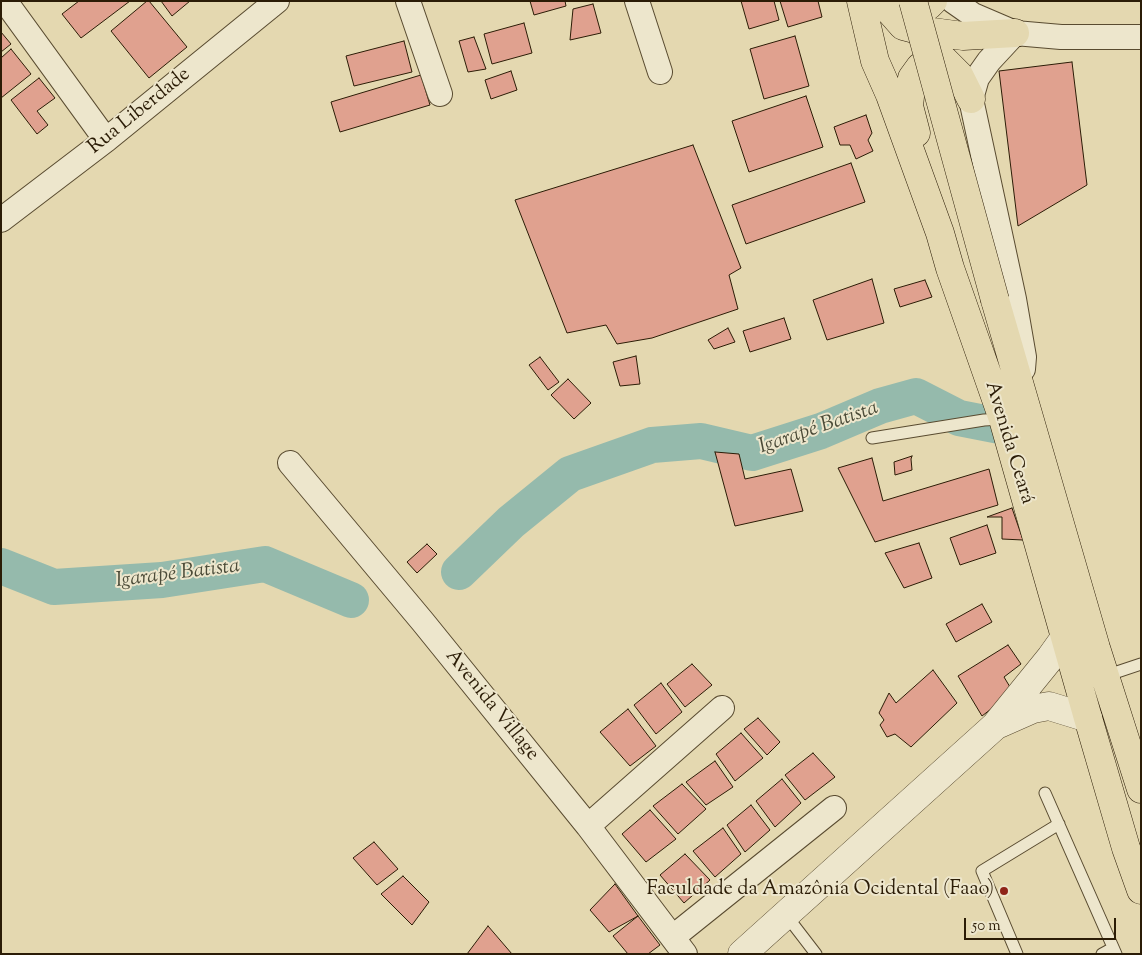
<!DOCTYPE html>
<meta charset="utf-8">
<style>
body{margin:0}
#map{position:relative;width:1142px;height:955px;overflow:hidden;background:#e4d8b0;font-family:"Sorts Mill Goudy",serif}
canvas{display:block}
.frame{position:absolute;inset:0;border:2px solid #2b1c06;pointer-events:none}
.scale{position:absolute;left:964px;top:918px;width:152px;height:22px;box-sizing:border-box;border:2px solid #2b1c06;border-top:0;padding-left:6px;font-size:15px;line-height:18px;white-space:nowrap;color:#2b1c06;-webkit-text-stroke:4px #ede6cc;paint-order:stroke}
</style>
<div id="map">
<canvas width="1142" height="955"></canvas>
<div class="frame"></div>
<div class="scale">50 m</div>
</div>
<script>
const ctx = document.querySelector('canvas').getContext('2d');
ctx.lineJoin = 'round';
const shape = rows => new Path2D(rows.map(r => 'M' + r).join(''));
function trace(path, color, width, dash) { ctx.strokeStyle = color; ctx.lineWidth = width; ctx.lineCap = dash ? 'butt' : 'round'; ctx.setLineDash(dash || []); ctx.stroke(path); }
function fillPath(path, color) { ctx.fillStyle = color; ctx.fill(path, 'evenodd'); }
function write(font, color, halo, rows, align = 'center') {
  ctx.font = font + ' "Sorts Mill Goudy",serif'; ctx.lineWidth = 4; ctx.setLineDash([]); ctx.textBaseline = 'middle'; ctx.strokeStyle = halo; ctx.fillStyle = color; for (const [text, x, y, turn = 0] of rows) {
    ctx.save(); ctx.translate(x, y); ctx.rotate((+turn || 0) * Math.PI / 180); ctx.textAlign = isNaN(turn) ? turn : align; if (halo) ctx.strokeText(text, 0, 0); ctx.fillText(text, 0, 0); ctx.restore();
  }
}
trace(shape([
 [1,566,54,587,162,580,265,564,351,600],
 [459,572,511,522,570,474,652,445,701,441,752,453,821,431,880,406,916,396,959,418,1005,427]
]), '#95baac', 36);
const building = shape([
 [79,1,130,1,81,38,62,14,79,1],
 [147,1,149,1,187,47,149,78,111,31,147,1],
 [161,1,190,1,172,16,161,1],
 [530,1,565,1,566,6,534,15,530,1],
 [741,1,774,1,779,20,749,29,741,1],
 [780,1,818,1,822,17,788,27,780,1],
 [593,4,601,33,570,40,573,9,593,4],
 [524,23,532,53,492,64,484,34,524,23],
 [1,32,11,44,1,52,1,32],
 [795,36,809,86,764,99,750,49,795,36],
 [474,37,486,69,468,72,459,41,474,37],
 [404,41,412,72,354,86,346,56,404,41],
 [11,49,31,74,1,98,1,58,11,49],
 [1072,62,1087,185,1018,226,999,71,1072,62],
 [511,71,517,90,491,99,485,80,511,71],
 [421,75,430,105,340,132,331,102,421,75],
 [39,78,55,98,37,111,48,125,37,134,11,100,39,78],
 [806,96,823,147,749,172,732,121,806,96],
 [866,115,872,133,868,140,873,151,856,159,850,145,840,145,834,127,866,115],
 [693,145,741,268,729,275,738,309,652,338,617,344,606,325,567,333,515,200,693,145],
 [851,163,865,202,746,244,732,205,851,163],
 [872,279,884,323,827,340,813,300,872,279],
 [925,280,932,297,900,307,894,289,925,280],
 [784,318,791,339,750,352,743,331,784,318],
 [728,328,735,342,714,349,708,340,728,328],
 [636,356,640,384,620,386,613,362,636,356],
 [540,357,559,382,548,390,529,365,540,357],
 [568,379,591,403,574,419,551,395,568,379],
 [715,452,739,454,745,479,791,469,803,511,735,526,715,452],
 [912,456,911,459,912,470,895,475,894,462,912,456],
 [872,458,883,501,989,469,998,505,875,542,838,468,872,458],
 [1012,508,1023,540,1002,539,1002,517,987,517,1012,508],
 [987,525,996,553,960,565,950,538,987,525],
 [919,543,932,578,904,588,885,553,919,543],
 [427,544,437,554,417,573,407,562,427,544],
 [982,604,992,622,956,642,946,624,982,604],
 [1008,645,1021,664,1004,677,1013,692,982,716,958,676,1008,645],
 [692,664,712,685,685,707,667,684,692,664],
 [933,670,957,703,911,747,895,734,887,737,880,725,884,720,879,713,889,693,896,703,933,670],
 [661,683,682,712,656,734,634,705,661,683],
 [628,709,656,746,630,766,600,732,628,709],
 [758,718,780,742,767,755,744,729,758,718],
 [741,733,763,758,735,781,716,754,741,733],
 [813,753,835,777,805,800,785,775,813,753],
 [715,761,733,787,706,805,686,782,715,761],
 [782,779,801,803,775,827,756,801,782,779],
 [682,784,706,809,678,834,653,806,682,784],
 [751,805,770,830,745,852,727,825,751,805],
 [650,810,676,839,646,862,622,834,650,810],
 [723,828,741,854,715,877,693,851,723,828],
 [374,842,398,869,377,885,353,858,374,842],
 [685,854,710,880,684,903,660,875,685,854],
 [403,876,429,902,412,925,381,894,403,876],
 [615,884,638,916,609,932,590,910,615,884],
 [638,916,660,945,648,954,628,954,613,936,638,916],
 [488,926,512,954,467,954,488,926]
]);
fillPath(building, '#e0a18f');
trace(building, '#2b1c06', 1);
const service = shape([
 [872,438,984,420,1003,419],
 [1105,676,1141,664],
 [1045,793,1116,954],
 [786,915,816,954],
 [1017,954,982,871,1059,824],
 [1102,954,1113,948]
]);
const minor = shape([
 [5,1,106,140],
 [408,1,440,94],
 [637,1,660,72],
 [953,1,973,15,1015,33,1061,37,1141,37],
 [1015,33,989,61,977,78,971,99,1014,299,1024,357,1023,369],
 [1,220,106,140,277,1],
 [290,463,423,622,588,826,685,954],
 [588,826,722,708],
 [673,937,834,808]
]);
const tertiary = shape([
 [999,724,1033,709,1049,706,1088,718],
 [742,954,995,726,1051,657,1066,636]
]);
const primary = shape([
 [861,1,875,61,890,95,940,233,950,268,1003,419,1088,718,1126,848,1141,890],
 [881,1,903,26,918,30,963,36,1015,33],
 [893,12,914,10,928,6,933,1],
 [916,133,909,106,912,78,920,67,933,60,944,60,959,75,971,99],
 [995,300,1096,648,1141,789]
]);
trace(service, '#594b30', 13);
trace(minor, '#594b30', 26);
trace(tertiary, '#594b30', 29);
trace(primary, '#2b1c06', 29);
trace(service, '#ede6cc', 11);
trace(minor, '#ede6cc', 24);
trace(tertiary, '#ede6cc', 28);
trace(primary, '#e4d8b0', 28);
const primaryBridge = shape([
 [913,1,995,300]
]);
trace(primaryBridge, '#2b1c06', 29, []);
trace(primaryBridge, '#e4d8b0', 28);
for (const [x, y, r, color] of [
 [1004,891,5,"#8f2418"]
]) { const dot = new Path2D(); dot.arc(x, y, r, 0, 2 * Math.PI); ctx.fillStyle = color; ctx.fill(dot); trace(dot, '#ede6cc', 2); }
write('20px', '#2b1c06', '#ede6cc', [
 ["Rua Liberdade",140,112,-39],
 ["Avenida Ceará",1008,443,73],
 ["Avenida Village",491,706,51]
]);
write('20px', '#2b1c06', '#ede6cc', [
 ["Faculdade da Amazônia Ocidental (Faao)",994,891]
], 'right');
write('italic 21px', '#4b4b38', '#ede6cc', [
 ["Igarapé Batista",819,429,-19],
 ["Igarapé Batista",178,575,-7]
]);
</script>
